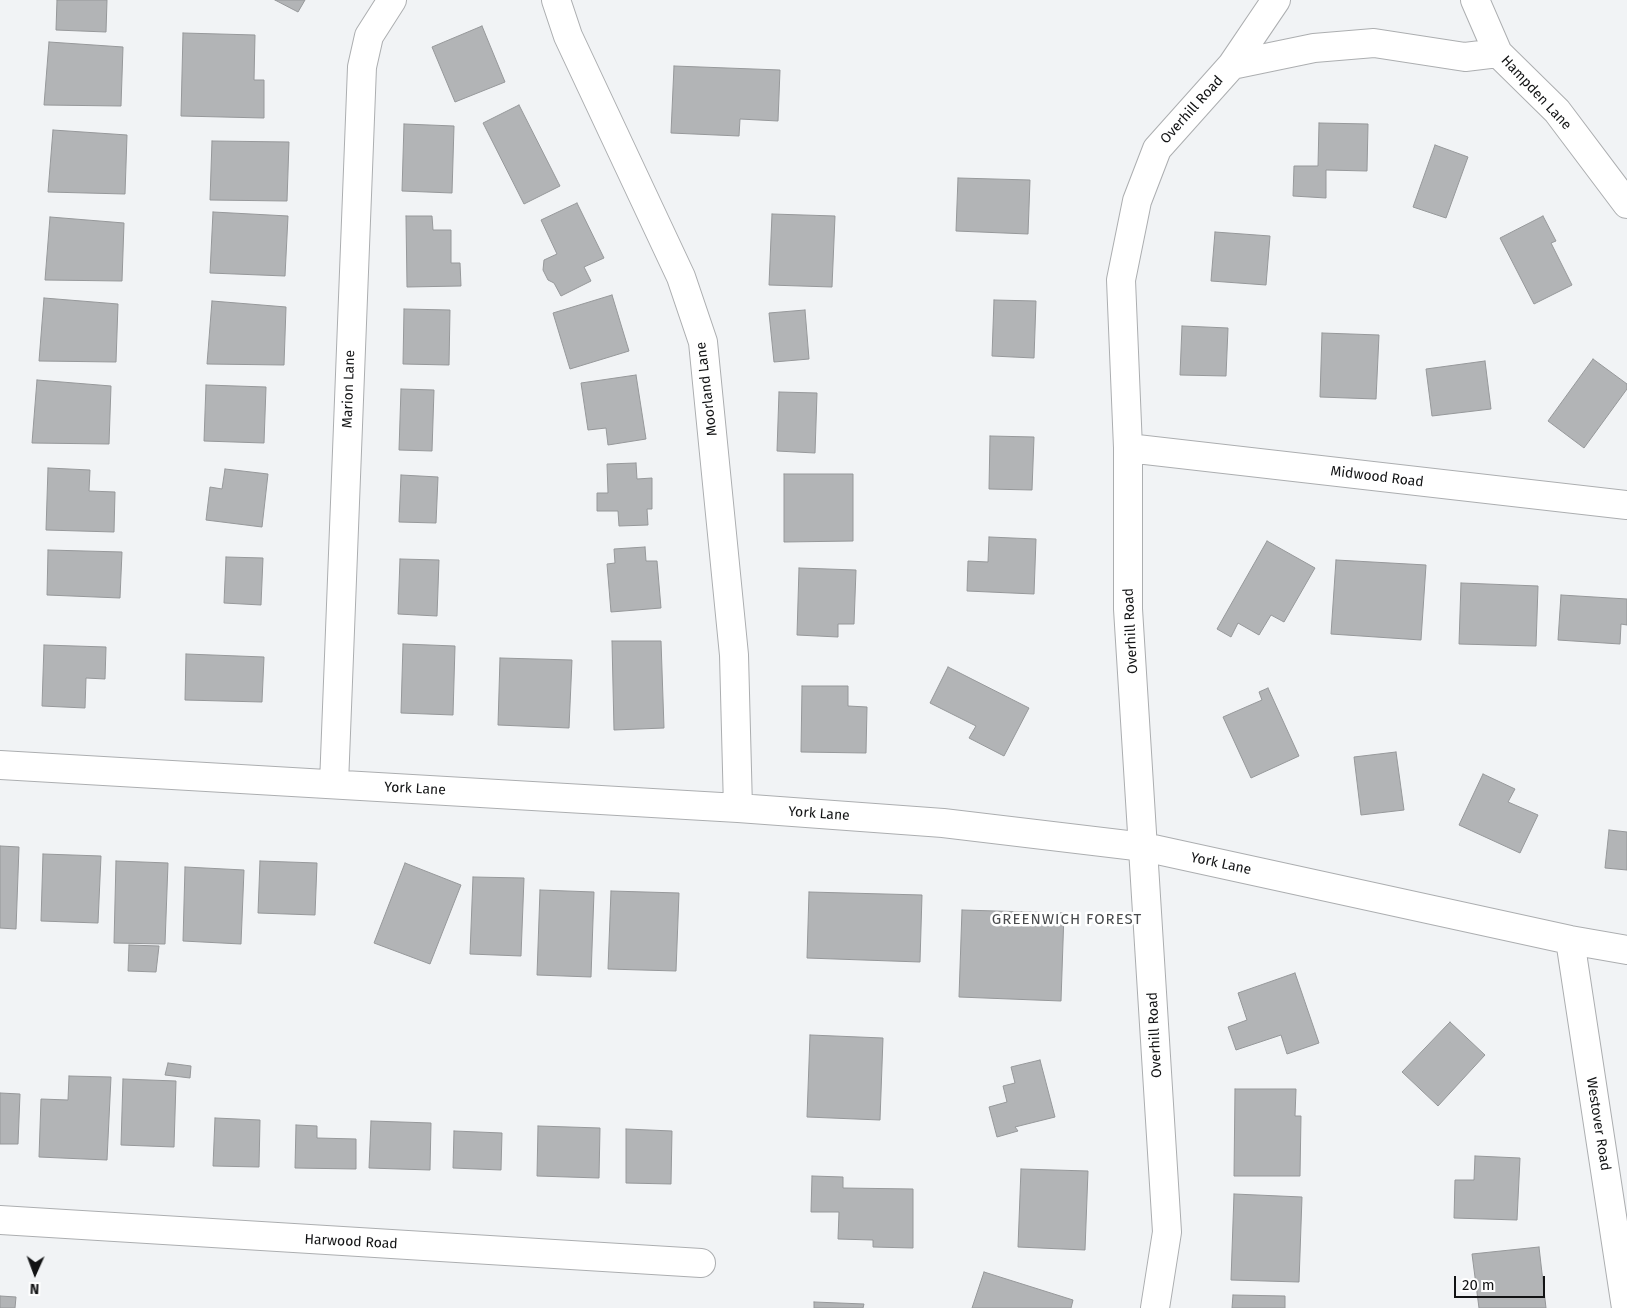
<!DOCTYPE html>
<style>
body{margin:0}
#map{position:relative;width:1627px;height:1308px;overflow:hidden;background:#f1f3f5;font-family:"Fira Sans",sans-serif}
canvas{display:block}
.north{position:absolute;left:10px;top:1248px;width:50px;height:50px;-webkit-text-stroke:4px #fff;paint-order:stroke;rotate:182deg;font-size:14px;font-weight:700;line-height:20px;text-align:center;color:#121314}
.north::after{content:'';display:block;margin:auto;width:18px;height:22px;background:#121314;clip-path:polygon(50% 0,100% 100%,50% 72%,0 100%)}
.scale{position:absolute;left:1454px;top:1276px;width:91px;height:22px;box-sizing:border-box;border:2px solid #121314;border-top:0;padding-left:6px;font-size:15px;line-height:18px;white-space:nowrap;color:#121314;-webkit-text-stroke:4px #fff;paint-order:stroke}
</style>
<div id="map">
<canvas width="1627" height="1308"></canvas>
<div class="north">N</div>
<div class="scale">20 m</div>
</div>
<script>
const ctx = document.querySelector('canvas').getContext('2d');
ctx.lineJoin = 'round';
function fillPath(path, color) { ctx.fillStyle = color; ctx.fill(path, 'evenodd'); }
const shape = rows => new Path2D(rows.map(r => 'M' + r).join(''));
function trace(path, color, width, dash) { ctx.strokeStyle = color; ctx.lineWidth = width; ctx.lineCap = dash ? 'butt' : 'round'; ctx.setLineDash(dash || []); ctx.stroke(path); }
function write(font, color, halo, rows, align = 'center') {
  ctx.font = font + ' "Fira Sans",sans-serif'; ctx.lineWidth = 5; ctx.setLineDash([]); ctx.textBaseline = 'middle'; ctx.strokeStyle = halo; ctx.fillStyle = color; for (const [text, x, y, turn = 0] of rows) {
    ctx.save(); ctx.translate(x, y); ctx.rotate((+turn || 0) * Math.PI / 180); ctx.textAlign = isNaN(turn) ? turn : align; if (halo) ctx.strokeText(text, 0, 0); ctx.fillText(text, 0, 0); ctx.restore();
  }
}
const building = shape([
 [57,0,107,0,106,32,56,30,57,0],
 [275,0,305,0,298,12,275,0],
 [482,26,505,82,455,102,432,47,482,26],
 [183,33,255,35,254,80,264,80,264,118,181,116,183,33],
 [49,42,123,47,121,106,44,105,49,42],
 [674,66,780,70,778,121,740,119,739,136,671,133,674,66],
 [519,105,560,186,524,204,483,123,519,105],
 [1319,123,1368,124,1367,171,1326,170,1326,198,1293,196,1294,166,1318,166,1319,123],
 [404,124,454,126,452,193,402,191,404,124],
 [53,130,127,135,125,194,48,192,53,130],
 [212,141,289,142,287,201,210,200,212,141],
 [1435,145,1468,157,1446,218,1413,207,1435,145],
 [958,178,1030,180,1028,234,956,231,958,178],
 [577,203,604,258,584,267,591,281,561,296,554,283,548,280,543,270,544,260,557,254,541,220,577,203],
 [213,212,288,216,285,276,210,273,213,212],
 [772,214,835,216,832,287,769,285,772,214],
 [406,216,432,216,433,230,451,230,451,263,460,263,461,286,407,287,406,216],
 [1543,216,1556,241,1551,243,1572,285,1534,304,1500,238,1543,216],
 [50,217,124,223,122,281,45,280,50,217],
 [1215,232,1270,236,1266,285,1211,281,1215,232],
 [612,295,629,351,570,369,553,313,612,295],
 [44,298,118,304,116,362,39,361,44,298],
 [994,300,1036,301,1034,358,992,356,994,300],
 [212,301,286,307,284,365,207,364,212,301],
 [404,309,450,310,449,365,403,364,404,309],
 [805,310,809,359,774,362,769,313,805,310],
 [1182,326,1228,328,1226,376,1180,375,1182,326],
 [1322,333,1379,335,1376,399,1320,397,1322,333],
 [1593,359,1627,384,1627,389,1584,448,1548,421,1593,359],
 [1485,361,1491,409,1432,416,1426,369,1485,361],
 [636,375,646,439,608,445,606,428,588,430,581,383,636,375],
 [37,380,111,386,109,444,32,443,37,380],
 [206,385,266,387,264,443,204,441,206,385],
 [401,389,434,390,432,451,399,450,401,389],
 [779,392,817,393,815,453,777,451,779,392],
 [990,436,1034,437,1032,490,989,489,990,436],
 [636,463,637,479,652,478,652,509,647,509,648,525,619,526,618,511,597,511,597,493,608,493,607,464,636,463],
 [48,468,90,470,89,491,115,492,114,532,46,530,48,468],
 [225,469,268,474,262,527,206,520,210,487,222,489,225,469],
 [784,474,853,474,853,541,784,542,784,474],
 [401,475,438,477,436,523,399,522,401,475],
 [989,537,1036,539,1034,594,967,591,968,561,988,562,989,537],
 [1267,541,1315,568,1284,622,1271,615,1259,635,1238,623,1231,637,1217,629,1267,541],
 [645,547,646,561,657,561,661,608,611,612,607,564,615,563,614,549,645,547],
 [48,550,122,552,120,598,47,595,48,550],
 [226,557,263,558,261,605,224,603,226,557],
 [400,559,439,560,437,616,398,614,400,559],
 [1336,560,1426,565,1421,640,1331,634,1336,560],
 [799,568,856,570,854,624,838,624,838,637,797,635,799,568],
 [1461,583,1538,586,1536,646,1459,644,1461,583],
 [1561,595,1627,599,1627,625,1621,624,1620,644,1558,640,1561,595],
 [612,641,661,641,664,728,614,730,612,641],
 [403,644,455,646,453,715,401,713,403,644],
 [44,645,106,647,105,679,86,678,85,708,42,706,44,645],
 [186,654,264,657,262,702,185,700,186,654],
 [500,658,572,660,569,728,498,725,500,658],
 [948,667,1029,708,1004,756,969,738,976,726,930,703,948,667],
 [802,686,848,686,848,706,867,707,866,753,801,752,802,686],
 [1268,688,1299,756,1251,778,1223,717,1262,700,1259,692,1268,688],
 [1396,752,1404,810,1361,815,1354,757,1396,752],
 [1483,774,1515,789,1508,802,1538,815,1520,853,1459,825,1483,774],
 [1609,830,1627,832,1627,870,1605,868,1609,830],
 [0,846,19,847,16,929,0,928,0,846],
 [43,854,101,856,98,923,41,921,43,854],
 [116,861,168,863,165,944,114,943,116,861],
 [260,861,317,863,315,915,258,913,260,861],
 [405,863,461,885,430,964,374,943,405,863],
 [185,867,244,870,241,944,183,941,185,867],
 [473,877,524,878,521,956,470,954,473,877],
 [540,890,594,892,591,977,537,975,540,890],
 [611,891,679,893,676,971,608,969,611,891],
 [809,892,922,895,920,962,807,958,809,892],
 [962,910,1064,913,1061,1001,959,997,962,910],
 [129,945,159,946,156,972,128,971,129,945],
 [1295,973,1319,1043,1287,1054,1281,1035,1236,1050,1228,1027,1247,1020,1238,993,1295,973],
 [1450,1022,1485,1055,1438,1106,1402,1072,1450,1022],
 [810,1035,883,1038,880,1120,807,1117,810,1035],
 [1040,1060,1055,1117,1015,1127,1018,1131,997,1137,989,1107,1007,1102,1003,1086,1015,1083,1011,1067,1040,1060],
 [168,1063,191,1066,190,1078,165,1075,168,1063],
 [69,1076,111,1077,107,1160,39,1157,41,1099,68,1100,69,1076],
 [123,1079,176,1081,174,1147,121,1145,123,1079],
 [1235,1089,1296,1089,1295,1116,1301,1116,1300,1176,1234,1176,1235,1089],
 [0,1093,20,1094,18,1144,0,1144,0,1093],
 [215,1118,260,1120,259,1167,213,1166,215,1118],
 [371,1121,431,1123,430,1170,369,1168,371,1121],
 [296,1125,317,1126,317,1138,356,1139,356,1169,295,1168,296,1125],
 [538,1126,600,1128,599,1178,537,1176,538,1126],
 [626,1129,672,1131,671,1184,626,1183,626,1129],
 [454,1131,502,1133,501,1170,453,1168,454,1131],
 [1475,1156,1520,1158,1517,1220,1454,1218,1455,1180,1474,1180,1475,1156],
 [1021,1169,1088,1171,1085,1250,1018,1247,1021,1169],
 [812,1176,843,1177,843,1188,913,1189,913,1248,873,1247,873,1240,838,1239,839,1212,811,1212,812,1176],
 [1234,1194,1302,1197,1299,1282,1231,1280,1234,1194],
 [1539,1247,1546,1308,1479,1308,1472,1254,1539,1247],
 [984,1272,1073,1300,1071,1308,972,1308,984,1272],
 [1233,1295,1285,1296,1285,1308,1232,1308,1233,1295],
 [0,1296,16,1297,15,1308,0,1308,0,1296],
 [814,1302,864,1304,863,1308,814,1308,814,1302]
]);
fillPath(building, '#b2b4b6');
trace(building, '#96989a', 1);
const minor = shape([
 [556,0,568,36,681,277,703,342,734,655,738,808],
 [1475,0,1498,53,1557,111,1627,204],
 [1232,65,1314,48,1374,43,1465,57,1498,53],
 [1128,448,1627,505],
 [0,765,738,808,943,823,1144,847,1570,940,1627,950],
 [334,784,362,67,369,36,392,0],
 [1570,940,1626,1308],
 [0,1220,701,1263],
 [1155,1308,1167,1232,1128,609,1128,448,1121,280,1137,201,1157,149,1232,65,1276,0]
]);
trace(minor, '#acaeb0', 30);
trace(minor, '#fff', 28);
write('14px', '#121314', '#fff', [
 ["Hampden Lane",1536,93,47],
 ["Overhill Road",1192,110,-48],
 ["Marion Lane",349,389,-88],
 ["Moorland Lane",707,389,-97],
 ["Midwood Road",1377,477,7],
 ["Overhill Road",1131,631,-93],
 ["York Lane",415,789,3],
 ["York Lane",819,814,4],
 ["York Lane",1221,864,12],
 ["Overhill Road",1155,1035,-93],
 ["Westover Road",1598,1124,81],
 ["Harwood Road",351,1242,3]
]);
ctx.letterSpacing = '1px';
write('15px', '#494b4d', '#fff', [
 ["GREENWICH FOREST",1067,920]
]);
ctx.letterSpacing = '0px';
</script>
